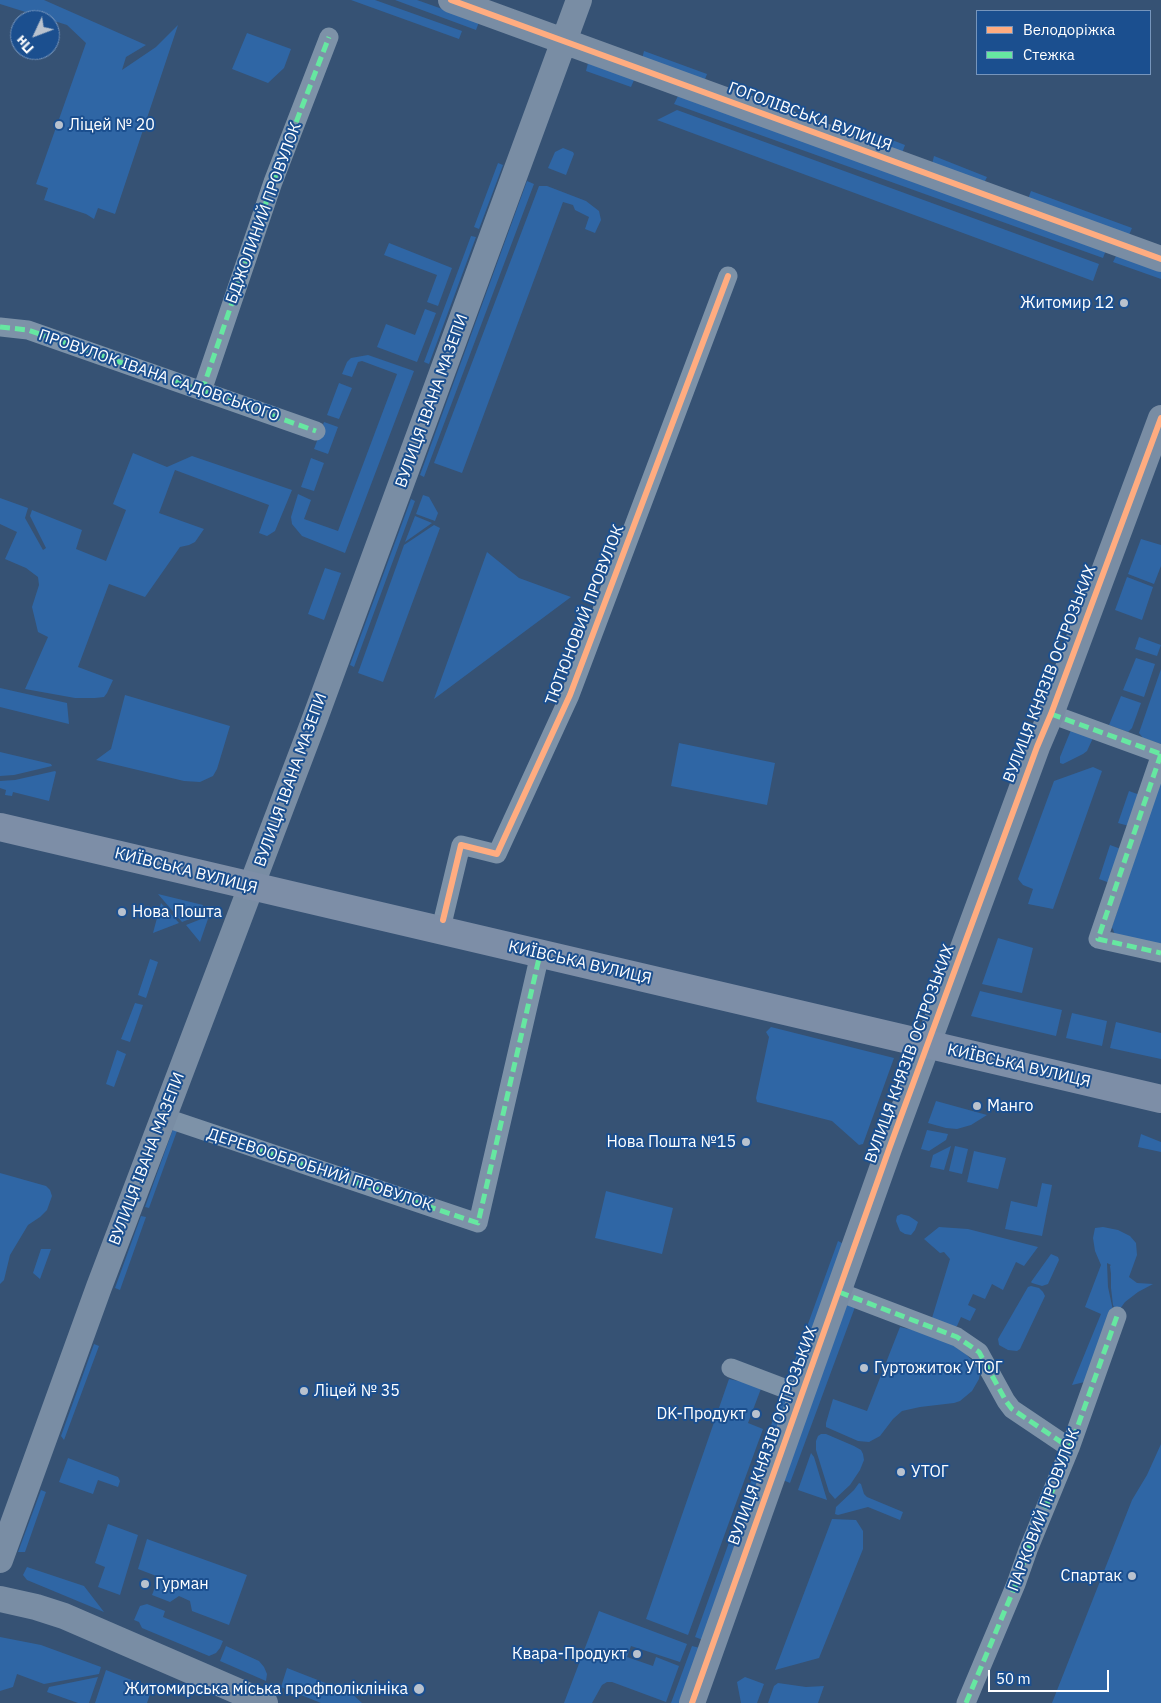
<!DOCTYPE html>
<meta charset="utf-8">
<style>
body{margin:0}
#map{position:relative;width:1161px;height:1703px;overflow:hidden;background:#365274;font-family:"IBM Plex Sans",sans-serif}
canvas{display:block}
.legend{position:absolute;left:976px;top:10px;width:175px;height:65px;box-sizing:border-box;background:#1b4f8f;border:1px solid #7695bc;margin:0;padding:6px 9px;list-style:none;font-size:15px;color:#fff}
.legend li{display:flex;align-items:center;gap:10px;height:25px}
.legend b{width:25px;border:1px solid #7695bc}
.north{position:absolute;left:10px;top:10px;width:50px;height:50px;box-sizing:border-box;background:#1b4f8f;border:1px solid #7695bc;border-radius:50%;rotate:227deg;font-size:14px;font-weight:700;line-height:20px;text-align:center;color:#fff}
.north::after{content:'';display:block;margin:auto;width:18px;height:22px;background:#b9c2ce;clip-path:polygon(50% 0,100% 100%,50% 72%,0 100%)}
.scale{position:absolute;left:988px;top:1670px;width:121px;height:22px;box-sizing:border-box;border:2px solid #fff;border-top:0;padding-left:6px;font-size:15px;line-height:18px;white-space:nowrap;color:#fff;-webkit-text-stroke:4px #1b4f8f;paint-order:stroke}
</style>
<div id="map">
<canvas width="1161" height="1703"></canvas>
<ul class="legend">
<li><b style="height:6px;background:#ffac80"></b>Велодоріжка</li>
<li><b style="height:6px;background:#66e7a1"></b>Стежка</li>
</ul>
<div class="north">Пн</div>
<div class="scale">50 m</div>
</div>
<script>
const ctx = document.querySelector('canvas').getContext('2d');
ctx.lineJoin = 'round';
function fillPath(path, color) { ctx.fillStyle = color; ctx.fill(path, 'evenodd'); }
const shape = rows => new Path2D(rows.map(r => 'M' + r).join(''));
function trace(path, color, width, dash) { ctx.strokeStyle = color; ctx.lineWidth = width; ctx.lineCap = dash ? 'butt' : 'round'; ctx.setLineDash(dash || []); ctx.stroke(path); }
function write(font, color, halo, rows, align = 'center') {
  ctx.font = font + ' "IBM Plex Sans",sans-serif'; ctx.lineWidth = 4; ctx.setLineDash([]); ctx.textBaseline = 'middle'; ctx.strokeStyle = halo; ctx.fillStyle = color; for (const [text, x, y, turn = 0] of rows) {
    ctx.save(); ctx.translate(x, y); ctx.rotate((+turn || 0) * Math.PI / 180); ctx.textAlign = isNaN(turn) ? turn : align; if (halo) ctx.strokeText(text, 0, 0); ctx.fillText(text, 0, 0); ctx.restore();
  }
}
fillPath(shape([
 [0,0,44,0,146,45,126,57,122,70,156,47,178,25,115,214,98,208,94,219,86,214,44,200,48,188,36,184,86,43,67,25,0,4],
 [351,0,375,0,462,31,459,39],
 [395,0,417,0,479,22,476,30],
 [247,33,291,49,284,68,268,83,232,69],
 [644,51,707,74,704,82,642,59],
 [588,63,634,80,631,87,586,71],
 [678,96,1106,250,1103,258,674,104],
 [677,110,1099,264,1093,281,657,120],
 [866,130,905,145,902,153,862,139],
 [563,148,573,152,574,154,566,175,548,168,555,152],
 [934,156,987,177,984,183,932,164],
 [498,163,503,165,479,229,474,227],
 [527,181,534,184,424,477,420,475],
 [539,186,547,186,586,201,599,211,601,220,595,233,585,229,589,217,575,210,573,205,563,202,462,473,434,463],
 [1031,191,1132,228,1129,235,1028,199],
 [471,236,476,237,429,364,424,362],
 [389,243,452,268,438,306,427,302,437,275,384,255],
 [1117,254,1161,269,1161,279,1113,262],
 [425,309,436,313,417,362,377,347,386,324,415,335],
 [368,355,414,371,345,553,302,536,292,524,291,517,298,494,311,500,304,519,338,531,397,374,362,361,358,362,352,377,342,374,347,362,351,358],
 [339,383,352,388,339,419,327,415],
 [324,422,338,427,328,454,314,449],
 [133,453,167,467,192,456,292,490,275,531,267,536,259,533,269,505,175,470,159,513,204,529,195,542,189,545,180,547,145,597,109,584,78,667,113,680,107,693,104,697,95,698,75,698,25,689,48,637,38,632,32,607,39,585,38,577,26,568,5,559,17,532,0,524,0,498,28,508,25,518,43,550,46,548,30,516,32,510,82,530,76,549,106,561,126,510,113,504],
 [311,458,324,463,314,491,301,487],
 [423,495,429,497,438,513,435,521,416,514],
 [411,499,415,501,354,667,350,665],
 [415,516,432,523,405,542],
 [434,525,440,528,383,682,358,673,404,545],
 [1141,539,1161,545,1161,566,1154,584,1128,574],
 [487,552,519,578,571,597,434,699],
 [325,568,341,573,324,620,308,614],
 [1127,577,1153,587,1142,620,1115,610],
 [1139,637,1161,645,1157,656,1135,649],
 [1136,658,1155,664,1144,697,1123,690],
 [1161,669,1161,744,1143,738,1139,733],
 [0,688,67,703,69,724,0,707],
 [125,695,230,726,217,769,213,776,200,782,184,781,96,760,111,749],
 [1121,696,1141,703,1132,728,1128,732,1109,725],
 [1071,730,1093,738,1087,751,1083,754,1063,764,1060,763,1060,757],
 [679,743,775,763,767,805,671,786],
 [0,752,51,764,52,766,14,775,0,776],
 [1093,767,1102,771,1053,909,1028,904,1033,889,1023,885,1018,879,1054,781],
 [55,771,56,772,49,801,13,792,12,796,5,795,6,790,0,788,0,781,15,780],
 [1161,779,1161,948,1115,935,1112,927],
 [1129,791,1140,795,1129,826,1118,823],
 [1110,845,1121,849,1110,883,1099,879],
 [158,894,203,905,200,915,182,922],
 [161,903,179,923,153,933],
 [209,916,200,942,186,925],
 [998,938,1033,948,1022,993,982,984],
 [150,959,158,962,146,998,138,995],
 [980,991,1062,1010,1056,1036,971,1016],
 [135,1003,143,1005,130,1042,121,1039],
 [1072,1013,1107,1021,1102,1046,1066,1038],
 [1116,1022,1161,1033,1161,1059,1110,1048],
 [771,1027,894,1058,863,1144,859,1145,832,1121,757,1102,756,1098,769,1037,766,1032],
 [117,1050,126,1054,114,1087,106,1084],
 [936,1101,987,1115,971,1125,957,1129,946,1128,928,1123],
 [173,1129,177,1131,149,1208,145,1207],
 [927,1130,948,1134,946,1140,929,1151,921,1149],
 [1141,1134,1161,1142,1161,1152,1138,1147],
 [951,1146,944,1170,930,1167,933,1155],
 [955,1146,968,1149,962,1174,949,1171],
 [974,1151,1006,1158,998,1189,967,1182],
 [0,1173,46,1186,50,1190,52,1196,47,1210,40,1217,28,1225,10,1255,4,1280,0,1284],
 [1042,1183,1052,1185,1042,1236,1005,1229,1011,1201,1037,1207],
 [606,1191,673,1208,662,1254,595,1238],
 [901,1214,909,1216,918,1222,915,1230,911,1235,905,1234,900,1231,896,1221,897,1216],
 [141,1216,146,1217,120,1290,115,1288],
 [939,1227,968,1229,1038,1247,1024,1266,1016,1262,1003,1290,992,1284,985,1299,973,1294,968,1305,976,1309,970,1321,961,1317,957,1326,952,1328,932,1318,950,1259,944,1252,940,1253,924,1239],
 [1103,1227,1118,1230,1130,1236,1136,1243,1137,1255,1129,1277,1137,1283,1153,1284,1138,1292,1125,1302,1117,1313,1113,1305,1111,1288,1111,1274,1110,1266,1111,1265,1107,1263,1108,1287,1114,1315,1089,1381,1072,1385,1101,1314,1085,1307,1101,1265,1095,1251,1093,1238,1095,1228],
 [838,1241,844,1244,794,1385,787,1382],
 [41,1249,51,1249,40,1279,33,1273],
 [1051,1254,1058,1257,1059,1260,1048,1284,1042,1286,1032,1283,1031,1282],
 [1031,1286,1039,1288,1043,1292,1045,1296,1020,1349,1017,1351,1008,1350,999,1345,998,1339,1028,1287],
 [846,1304,855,1307,790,1483,783,1480],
 [900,1327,918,1331,950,1343,966,1354,979,1368,980,1373,979,1379,972,1391,960,1401,954,1403,920,1407,902,1411,893,1419,880,1436,869,1442,858,1441,826,1427,826,1423,833,1399,867,1411],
 [94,1344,99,1346,64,1440,61,1436],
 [729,1379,762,1386,748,1423,763,1429,688,1635,646,1619],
 [783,1392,790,1394,703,1640,695,1637],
 [821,1434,826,1434,854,1446,861,1450,863,1454,864,1460,860,1470,850,1485,835,1499,829,1492,816,1450,816,1441,818,1436],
 [1161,1444,1161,1703,1052,1703,1132,1500,1147,1475],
 [811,1453,814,1457,827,1500,798,1490],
 [68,1458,118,1477,120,1481,118,1487,98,1480,93,1494,59,1482],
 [859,1483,861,1484,864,1494,867,1497,903,1512,900,1520,868,1507,838,1515,835,1514,836,1507,854,1490],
 [41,1490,46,1492,25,1552,18,1552],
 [832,1519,856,1520,863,1531,863,1549,819,1658,775,1670],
 [108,1524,138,1535,120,1595,98,1587,105,1567,95,1563],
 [147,1539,247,1575,229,1625,192,1611,190,1601,179,1596,170,1602,152,1595,159,1577,138,1569],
 [27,1567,84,1586,104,1612,27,1580,23,1575],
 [147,1604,165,1611,163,1617,223,1641,220,1648,216,1653,209,1656,142,1628,139,1622,134,1620,140,1606],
 [599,1611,687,1644,680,1662,631,1646,627,1657,653,1666,656,1657,679,1666,666,1702,612,1682,607,1682,602,1685,592,1703,564,1703],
 [0,1637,41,1645,101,1667,99,1674,44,1684,17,1674,13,1687,0,1691],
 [226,1646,259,1661,264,1667,267,1674,266,1681,220,1661],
 [692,1646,700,1648,680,1703,671,1703],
 [287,1668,351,1693,362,1703,321,1703,281,1687],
 [106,1670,152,1688,147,1703,95,1703],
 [98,1677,89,1703,78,1703,47,1692,49,1687],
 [745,1677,764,1684,757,1703,741,1703,737,1682],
 [778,1683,806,1687,824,1686,818,1703,768,1703,774,1686]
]), '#2f66a5');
trace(shape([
 [0,327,28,330,316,431],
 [202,391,273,182,329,37],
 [1051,714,1161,754],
 [1161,754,1098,939,1161,953],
 [443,920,461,845,497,854,570,695,728,276],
 [163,1117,478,1223,540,954],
 [839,1292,957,1337,979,1352,1006,1401,1012,1409,1070,1448],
 [731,1368,802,1395],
 [966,1703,1016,1584,1028,1550,1070,1448,1117,1316]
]), '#7d92a8', 19);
trace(shape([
 [451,0,1161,259],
 [0,1560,99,1287,314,721,579,0],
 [0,1599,36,1607,64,1616,265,1703],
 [692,1703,889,1149,1037,747,1051,714,1161,418]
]), '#798da4', 26);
trace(shape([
 [0,827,1161,1099]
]), '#7d8ea7', 28);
trace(shape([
 [0,327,28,330,316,431],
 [202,391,273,182,329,37],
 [1051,714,1161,754],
 [1161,754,1098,939,1161,953],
 [255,1149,478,1223,540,954],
 [839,1292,957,1337,979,1352,1006,1401,1012,1409,1070,1448],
 [966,1703,1016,1584,1028,1550,1070,1448,1117,1316]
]), '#66e7a1', 5, [10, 5]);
trace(shape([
 [451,0,1161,259],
 [443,920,461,845,497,854,570,695,728,276],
 [692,1703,889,1149,1037,747,1051,714,1161,418]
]), '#ffac80', 6);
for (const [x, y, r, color] of [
 [59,125,5,"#b9c2ce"],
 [1124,303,5,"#b9c2ce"],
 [122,912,5,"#b9c2ce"],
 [977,1106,5,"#b9c2ce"],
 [746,1142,5,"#b9c2ce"],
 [864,1368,5,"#b9c2ce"],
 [304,1391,5,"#b9c2ce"],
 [756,1414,5,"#b9c2ce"],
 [901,1472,5,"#b9c2ce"],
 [1132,1576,5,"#b9c2ce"],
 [145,1584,5,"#b9c2ce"],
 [637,1654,5,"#b9c2ce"],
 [419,1689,6,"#b9c2ce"]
]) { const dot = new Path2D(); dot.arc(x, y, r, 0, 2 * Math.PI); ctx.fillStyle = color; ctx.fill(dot); trace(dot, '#1b4f8f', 2); }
write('16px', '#fff', '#1b4f8f', [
 ["ГОГОЛІВСЬКА ВУЛИЦЯ",810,117,20],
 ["БДЖОЛИНИЙ ПРОВУЛОК",264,213,-70],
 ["ПРОВУЛОК ІВАНА САДОВСЬКОГО",159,376,19],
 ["ВУЛИЦЯ ІВАНА МАЗЕПИ",432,401,-70],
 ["ТЮТЮНОВИЙ ПРОВУЛОК",585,615,-69],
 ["ВУЛИЦЯ КНЯЗІВ ОСТРОЗЬКИХ",1050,674,-69],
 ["ВУЛИЦЯ ІВАНА МАЗЕПИ",291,780,-70],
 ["КИЇВСЬКА ВУЛИЦЯ",186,871,14],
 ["КИЇВСЬКА ВУЛИЦЯ",580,963,13],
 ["ВУЛИЦЯ КНЯЗІВ ОСТРОЗЬКИХ",910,1054,-70],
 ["КИЇВСЬКА ВУЛИЦЯ",1019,1066,13],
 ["ВУЛИЦЯ ІВАНА МАЗЕПИ",147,1159,-69],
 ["ДЕРЕВООБРОБНИЙ ПРОВУЛОК",320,1170,18],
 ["ВУЛИЦЯ КНЯЗІВ ОСТРОЗЬКИХ",773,1436,-70],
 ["ПАРКОВИЙ ПРОВУЛОК",1044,1510,-69]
]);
write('16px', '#fff', '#1b4f8f', [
 ["Ліцей № 20",69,125],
 ["Житомир 12",1114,303,"right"],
 ["Нова Пошта",132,912],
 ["Манго",987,1106],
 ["Нова Пошта №15",736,1142,"right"],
 ["Гуртожиток УТОГ",874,1368],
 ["Ліцей № 35",314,1391],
 ["DK-Продукт",746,1414,"right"],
 ["УТОГ",911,1472],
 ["Спартак",1122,1576,"right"],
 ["Гурман",155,1584],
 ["Квара-Продукт",627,1654,"right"],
 ["Житомирська міська профполіклініка",408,1689,"right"]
], 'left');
</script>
